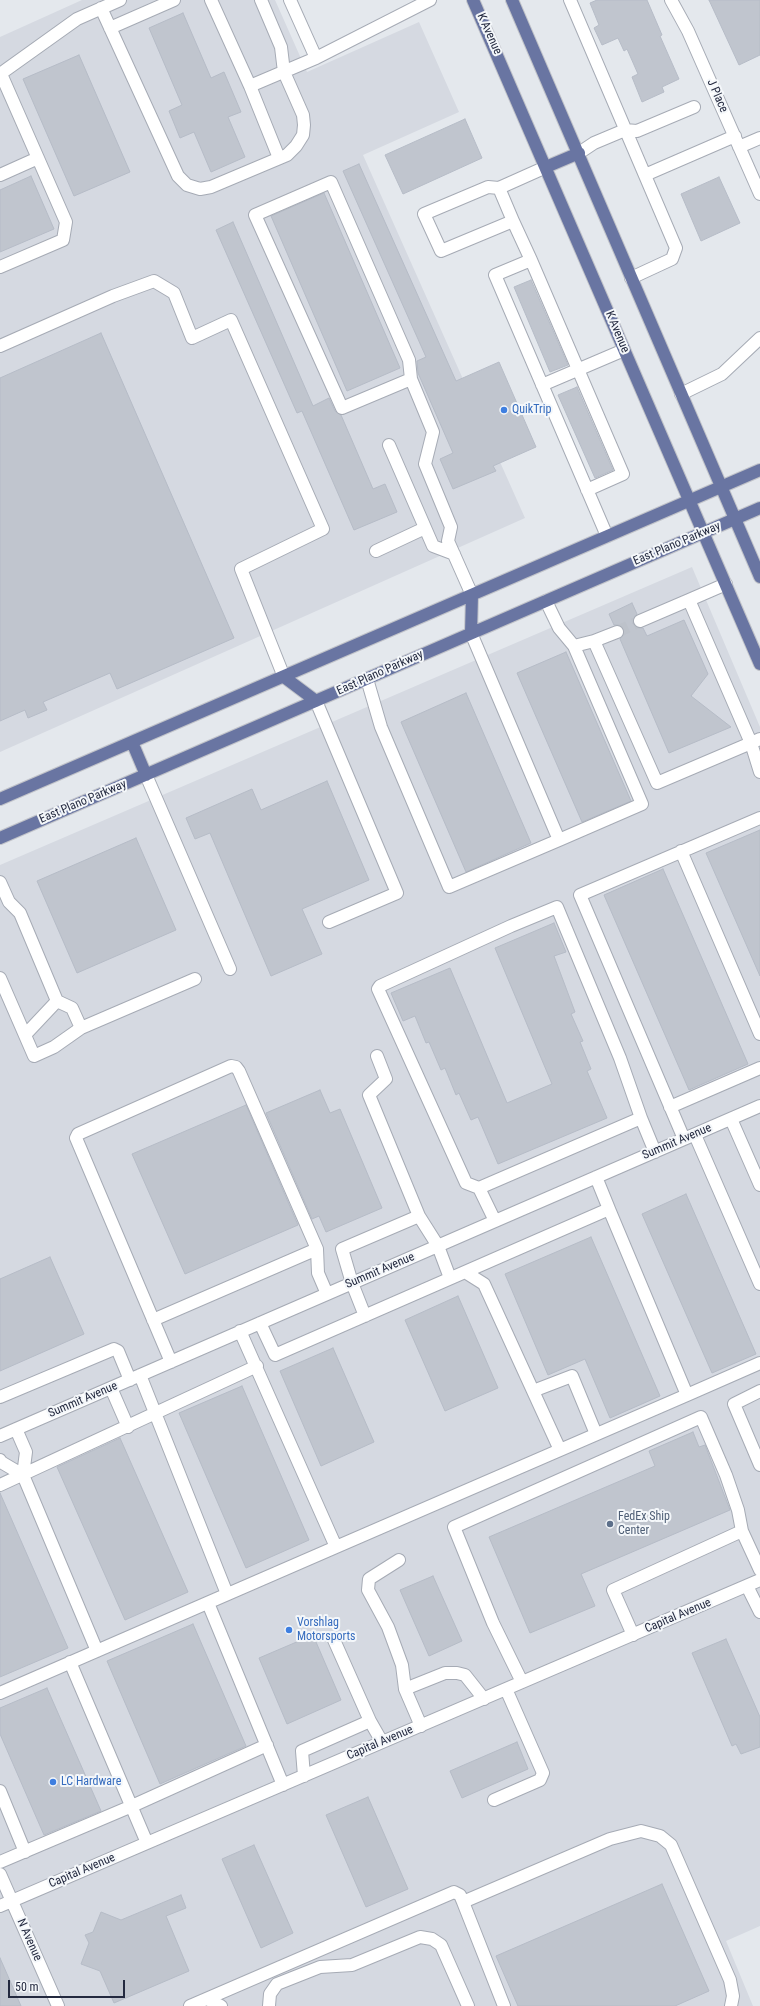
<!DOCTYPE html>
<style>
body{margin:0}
#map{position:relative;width:760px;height:2006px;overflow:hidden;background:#e4e8ed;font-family:"Roboto Condensed",sans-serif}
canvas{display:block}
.scale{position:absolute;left:8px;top:1980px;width:117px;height:18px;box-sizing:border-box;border:2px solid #23293f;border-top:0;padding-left:5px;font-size:12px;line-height:14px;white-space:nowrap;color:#23293f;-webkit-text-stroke:3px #f4f7fa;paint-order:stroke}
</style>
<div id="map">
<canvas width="760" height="2006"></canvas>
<div class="scale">50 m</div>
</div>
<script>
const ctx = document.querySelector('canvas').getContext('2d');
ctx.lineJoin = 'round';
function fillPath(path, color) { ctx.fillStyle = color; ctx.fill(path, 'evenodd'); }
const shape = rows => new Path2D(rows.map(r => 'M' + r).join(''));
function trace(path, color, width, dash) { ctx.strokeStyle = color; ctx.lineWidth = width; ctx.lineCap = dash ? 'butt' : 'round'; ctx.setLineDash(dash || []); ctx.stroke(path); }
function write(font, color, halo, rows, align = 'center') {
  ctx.font = font + ' "Roboto Condensed",sans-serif'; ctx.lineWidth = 4; ctx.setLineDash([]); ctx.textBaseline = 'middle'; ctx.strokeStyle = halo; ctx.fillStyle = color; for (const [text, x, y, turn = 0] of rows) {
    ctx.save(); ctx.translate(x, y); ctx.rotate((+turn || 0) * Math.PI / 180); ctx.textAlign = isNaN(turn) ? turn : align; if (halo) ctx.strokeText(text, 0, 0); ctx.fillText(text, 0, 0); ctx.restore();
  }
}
fillPath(shape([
 [82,0,275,0,307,72,419,22,459,112,363,155,525,518,0,752,0,37],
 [692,567,760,727,760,1926,726,1941,753,2006,0,2006,0,865]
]), '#d5d9e1');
const building = shape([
 [597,0,647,0,662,35,660,36,679,79,662,87,664,92,642,102,632,77,638,74,627,49,624,51,618,38,602,45,594,28,599,25,590,3,597,0],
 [709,0,760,0,760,55,739,65,709,0],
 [183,13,211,78,224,72,241,112,228,117,245,157,211,172,194,132,180,138,169,111,182,105,149,28,183,13],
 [79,55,130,172,74,196,23,79,79,55],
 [465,119,482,158,403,194,385,155,465,119],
 [359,164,456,381,499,362,536,447,493,466,496,471,453,489,440,459,453,453,418,373,417,361,426,357,343,171,359,164],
 [31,176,54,229,0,252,0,190,31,176],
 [719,177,740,223,701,241,681,194,719,177],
 [324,193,400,368,347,391,271,216,324,193],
 [233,222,313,406,329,398,335,411,341,415,373,489,385,484,397,512,354,530,302,411,297,413,216,230,233,222],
 [531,280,568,365,550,372,514,287,531,280],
 [101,333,234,638,117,689,110,673,43,702,47,710,28,718,25,710,0,721,0,378,101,333],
 [577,387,613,470,595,478,558,395,577,387],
 [632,603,637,614,633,620,633,624,639,628,643,628,647,636,684,620,708,674,691,696,731,727,669,753,620,639,624,634,624,629,618,625,614,625,609,614,632,603],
 [566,652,631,801,582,822,517,673,566,652],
 [466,693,531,843,466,872,401,722,466,693],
 [327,781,369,880,302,909,322,954,271,976,210,833,195,839,186,818,252,789,261,810,327,781],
 [760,830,760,976,706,853,760,830],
 [136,838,176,930,77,973,37,881,136,838],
 [663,869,748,1064,689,1090,604,895,663,869],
 [554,923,566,952,554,956,575,1012,571,1014,583,1041,580,1042,591,1069,587,1071,607,1118,498,1164,478,1117,471,1120,459,1093,456,1095,445,1068,441,1070,429,1042,426,1043,415,1016,403,1021,391,993,450,968,507,1103,552,1084,495,948,554,923],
 [320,1090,330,1113,340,1109,382,1208,326,1232,319,1216,312,1219,266,1113,320,1090],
 [246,1105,298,1225,185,1274,132,1154,246,1105],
 [686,1194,756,1354,712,1373,642,1214,686,1194],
 [591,1237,660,1396,610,1418,585,1359,548,1375,505,1274,591,1237],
 [50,1257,84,1334,0,1371,0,1279,50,1257],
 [458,1296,498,1388,445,1411,405,1320,458,1296],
 [333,1348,374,1442,321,1466,280,1371,333,1348],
 [242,1386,309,1540,246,1568,179,1413,242,1386],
 [693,1432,699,1447,705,1445,730,1510,581,1574,595,1606,530,1633,489,1537,655,1466,649,1451,693,1432],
 [120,1438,188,1592,125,1620,57,1467,120,1438],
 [0,1493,68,1648,0,1677,0,1493],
 [433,1576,462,1641,429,1656,400,1590,433,1576],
 [193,1624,246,1746,160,1784,107,1661,193,1624],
 [313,1635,341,1700,287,1724,259,1658,313,1635],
 [726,1639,760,1717,760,1747,741,1754,736,1744,732,1746,692,1653,726,1639],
 [47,1688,101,1811,44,1835,0,1734,0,1708,47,1688],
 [517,1742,528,1769,462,1798,450,1771,517,1742],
 [368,1797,408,1889,366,1907,326,1815,368,1797],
 [254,1845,293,1933,261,1948,222,1859,254,1845],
 [662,1884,709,1991,675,2006,518,2006,496,1956,662,1884],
 [181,1895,186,1908,166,1916,189,1971,114,2003,100,1971,81,1964,89,1943,85,1935,93,1932,101,1912,121,1920,181,1895],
 [0,1958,21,2006,0,2006,0,1958]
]);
fillPath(building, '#c0c5ce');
trace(building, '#b6bcc7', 1);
trace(shape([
 [617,632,640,621]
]), '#bdc2ca', 12, [12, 6]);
const minor = shape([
 [211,0,250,86,279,158],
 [290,0,316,58,430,0],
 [570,0,676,248,672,259,631,278],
 [671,0,688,31,760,194],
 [101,8,178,176,187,185,200,189,211,187,287,155,296,146,303,135,304,125,303,115,284,72,281,47,261,0],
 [110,28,174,0],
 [0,74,77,19,120,0],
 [250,86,316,58],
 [739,147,760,138],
 [579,153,594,143,625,130,637,131,694,107],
 [0,175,38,158],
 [645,175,735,136],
 [499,188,546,167],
 [513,221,499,188,488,187,424,214,441,251,513,221,531,260,495,275,607,536],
 [531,260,623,474,587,490],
 [0,267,63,240,66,222,1,74],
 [0,346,113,296,154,281,174,293,192,338,231,320,323,529,241,569,284,677],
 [411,379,342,408,255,215,331,182,409,360,411,379,433,432,425,464,451,527,448,541,472,595],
 [542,385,624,350],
 [681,394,722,374,760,338],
 [389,445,433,546,454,554],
 [376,551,425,528],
 [726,584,689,600,751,743,760,739],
 [546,601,559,628,574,646,642,804,559,840],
 [640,621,689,600],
 [594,641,657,783,751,743,760,772],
 [574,646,594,641,617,632],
 [367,679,381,727,449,887,559,840,471,633],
 [316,701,397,893,329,922],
 [146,775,230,969],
 [681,851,760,1034],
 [0,882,9,902,20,913,57,1001,25,1035],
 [0,978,34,1056,54,1047,81,1028,195,979],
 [57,1001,72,1008,81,1028],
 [377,1056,386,1079,369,1095,419,1216],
 [670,1107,760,1068],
 [731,1119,760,1185],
 [695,1135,760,1284],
 [684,1139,580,895,760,818],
 [479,1188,466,1183,378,989,380,986,511,926,557,907,620,1058,641,1118],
 [495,1221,479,1188,641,1118,655,1152],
 [365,1316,352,1283,342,1249,419,1216,438,1246,450,1278],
 [153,1320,317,1249],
 [260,1323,275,1355,609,1209,596,1177],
 [171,1362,76,1138,78,1134,231,1066,236,1067,239,1071,317,1249,318,1273,327,1294],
 [140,1375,227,1594],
 [111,1388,128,1427],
 [533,1391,572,1376,596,1434],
 [760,1391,734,1404,760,1465],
 [687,1395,760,1363],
 [0,1397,114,1349,118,1351,130,1380],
 [16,1429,26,1452,23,1475,97,1651],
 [0,1436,760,1106],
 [560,1450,687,1395,609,1209],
 [0,1460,1,1462,23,1475],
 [0,1485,257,1366],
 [336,1547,560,1450,484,1284,465,1272],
 [399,1560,369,1579,368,1590,388,1627,402,1665,405,1689],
 [747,1586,760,1612],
 [208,1603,283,1785],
 [633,1635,613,1590,742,1531,760,1570],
 [334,1640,370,1721],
 [70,1662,147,1843],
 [522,1682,493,1623,454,1527,701,1417,726,1475,738,1510,742,1531],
 [0,1693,336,1547,240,1331],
 [421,1726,405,1689,445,1673,457,1673,465,1675,484,1699],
 [304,1776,302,1751,370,1721,382,1742],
 [0,1791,25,1852],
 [494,1800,540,1780,543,1773,506,1689],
 [0,1862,132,1806,267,1745],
 [0,1874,58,2006],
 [463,1902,504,2006],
 [0,1906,760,1580],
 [207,1999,221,2006],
 [190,2006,454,1892,460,1895,463,1902,610,1839,641,1831,660,1836,671,1845,730,1980,733,1996,731,2006],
 [269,2006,270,1994,277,1984,320,1967,352,1965,420,1937,432,1939,441,1945,468,2006]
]);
const major = shape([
 [473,0,760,664],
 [512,0,760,577],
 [546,167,579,153],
 [471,633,472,595],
 [284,677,316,701],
 [132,742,146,775],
 [0,799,760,470],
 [0,838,760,508]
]);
trace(minor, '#a6abb5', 14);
trace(major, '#c1c3c9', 14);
trace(minor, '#fff', 12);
trace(major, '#6975a2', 12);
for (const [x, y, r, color] of [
 [504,410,4,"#3f7fe0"],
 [610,1524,4,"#5c6f8a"],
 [289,1630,4,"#3f7fe0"],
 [53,1782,4,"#3f7fe0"]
]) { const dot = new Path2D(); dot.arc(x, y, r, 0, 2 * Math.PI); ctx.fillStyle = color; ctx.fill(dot); trace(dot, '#f4f7fa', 1.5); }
write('12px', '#23293f', '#f4f7fa', [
 ["K Avenue",489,34,66],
 ["J Place",717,96,66],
 ["K Avenue",617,332,67],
 ["East Plano Parkway",677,544,-23],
 ["East Plano Parkway",380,673,-24],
 ["East Plano Parkway",83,802,-23],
 ["Summit Avenue",677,1142,-23],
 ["Summit Avenue",380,1271,-23],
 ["Summit Avenue",83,1400,-23],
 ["Capital Avenue",678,1616,-23],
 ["Capital Avenue",380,1743,-23],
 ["Capital Avenue",82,1871,-23],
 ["N Avenue",29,1940,66]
]);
write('12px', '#366cbe', '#f4f7fa', [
 ["QuikTrip",512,410],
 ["Vorshlag",297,1623],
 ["Motorsports",297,1637],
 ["LC Hardware",61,1782]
], 'left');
write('12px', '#4e5e75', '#f4f7fa', [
 ["FedEx Ship",618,1517],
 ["Center",618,1531]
], 'left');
</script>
